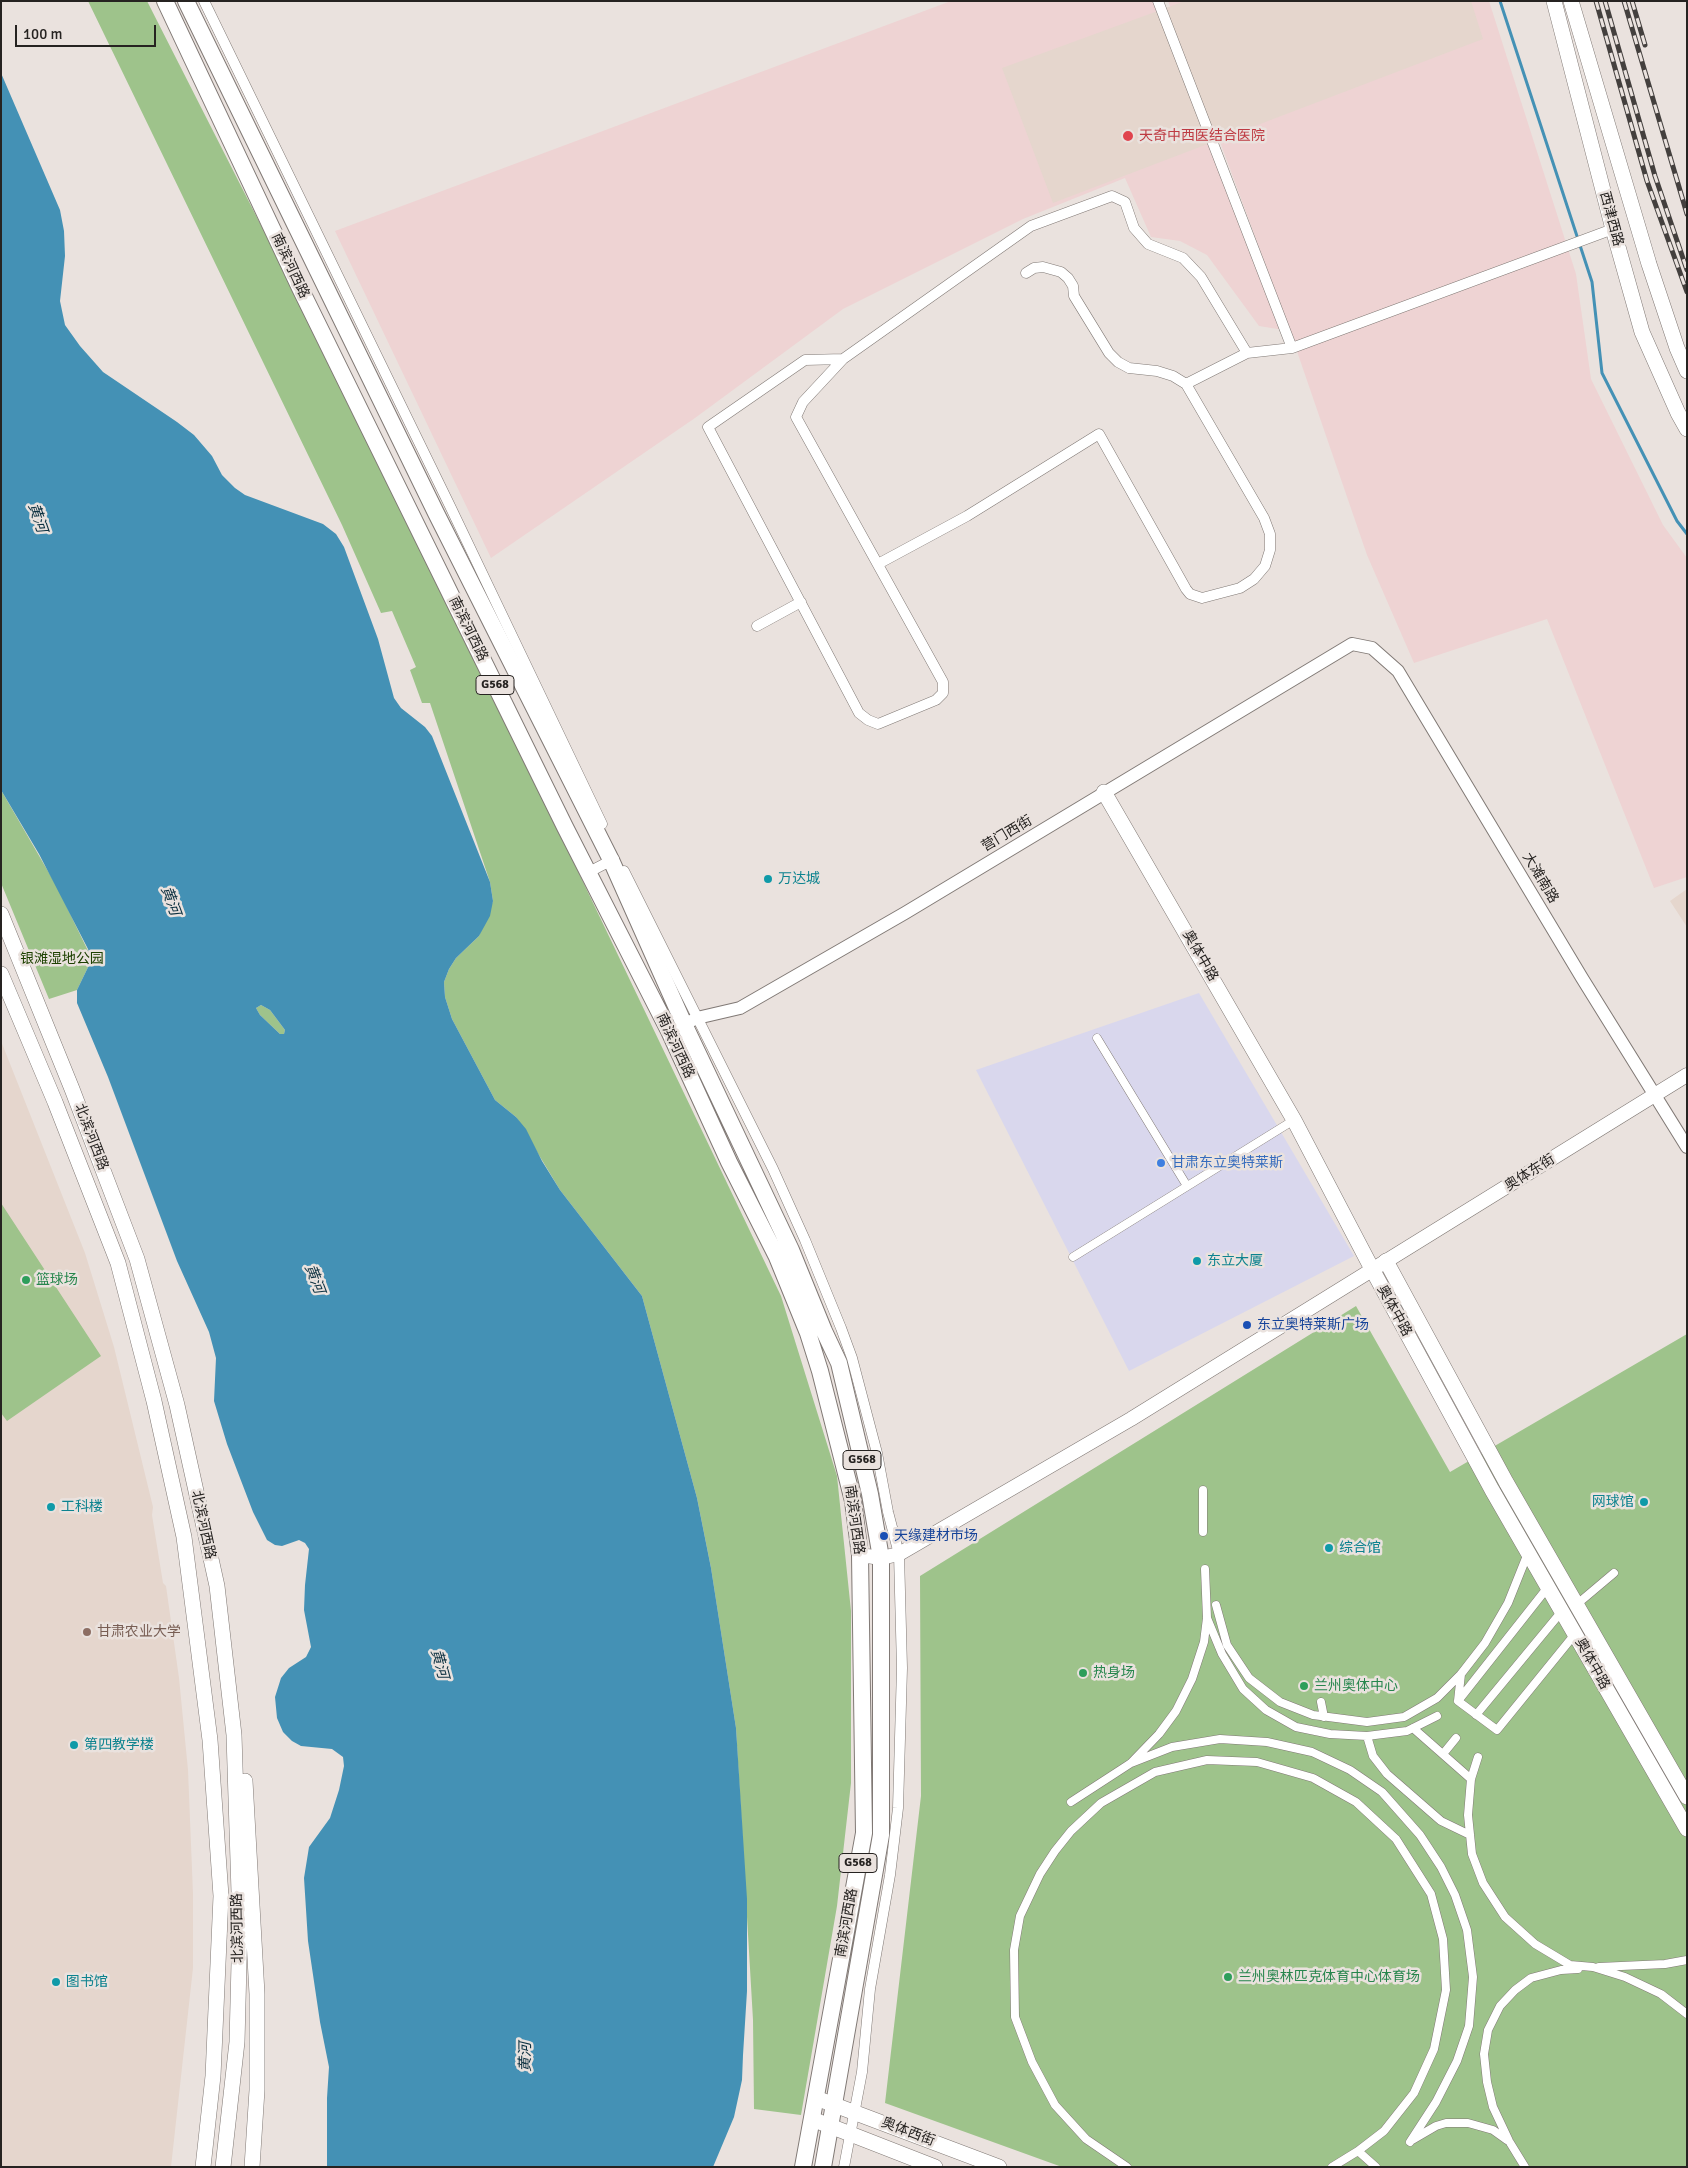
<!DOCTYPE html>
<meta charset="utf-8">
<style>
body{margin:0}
#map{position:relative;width:1688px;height:2168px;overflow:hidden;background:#eae2de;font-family:Signika,sans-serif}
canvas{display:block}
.frame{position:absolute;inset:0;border:2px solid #262321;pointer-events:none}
.scale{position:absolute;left:15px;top:25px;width:141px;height:22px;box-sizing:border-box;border:2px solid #262321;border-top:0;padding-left:6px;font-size:15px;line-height:18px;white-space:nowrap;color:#262321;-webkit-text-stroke:4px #eae2de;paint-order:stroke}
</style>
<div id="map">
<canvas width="1688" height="2168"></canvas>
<div class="frame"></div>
<div class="scale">100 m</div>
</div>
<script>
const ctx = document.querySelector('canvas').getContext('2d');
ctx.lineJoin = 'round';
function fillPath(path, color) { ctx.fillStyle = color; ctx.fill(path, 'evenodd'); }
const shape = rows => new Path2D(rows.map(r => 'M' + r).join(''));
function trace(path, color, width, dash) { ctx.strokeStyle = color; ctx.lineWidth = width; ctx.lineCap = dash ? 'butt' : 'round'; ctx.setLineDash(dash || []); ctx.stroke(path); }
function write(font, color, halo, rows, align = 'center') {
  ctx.font = font + ' Signika,"Noto Sans SC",sans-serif'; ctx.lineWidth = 5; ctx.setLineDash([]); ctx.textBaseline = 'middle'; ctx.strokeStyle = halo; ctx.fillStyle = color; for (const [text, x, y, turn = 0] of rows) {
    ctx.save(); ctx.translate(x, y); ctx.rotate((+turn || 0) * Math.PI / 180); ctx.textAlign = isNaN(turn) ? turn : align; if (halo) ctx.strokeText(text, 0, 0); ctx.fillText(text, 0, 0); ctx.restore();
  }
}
fillPath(shape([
 [1199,993,1354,1256,1129,1371,976,1070]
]), '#d9d7ed');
fillPath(shape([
 [951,1,1156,1,1281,307,1168,1,1489,1,1576,274,1591,379,1663,525,1687,558,1687,877,1654,888,1547,619,1414,663,1367,555,1290,331,1259,326,1207,255,1180,241,1151,237,1125,178,1023,219,843,309,695,418,491,558,335,231]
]), '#eed3d3');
fillPath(shape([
 [1185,1,1471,1,1483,39,1053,203,1002,68],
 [1687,889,1687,927,1670,901],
 [1,1041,85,1253,114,1347,153,1507,152,1515,163,1583,166,1586,179,1678,188,1770,193,1894,193,1968,171,2167,1,2167]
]), '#e5d6cd');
fillPath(shape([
 [88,1,147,1,399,497,781,1296,837,1476,851,1611,851,1783,837,1906,801,2115,754,2109,753,2020,736,1728,711,1568,697,1498,642,1296,560,1190,516,1117,495,1100,452,1019,445,997,444,982,449,969,456,958,479,936,493,901,490,882,430,703,422,703,410,670,416,667,392,611,381,613,342,525],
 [1,790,56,885,92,959,77,990,49,999,1,883],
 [261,1005,270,1010,285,1030,284,1034,280,1034,260,1015,256,1008],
 [1,1203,101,1356,7,1421,1,1413],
 [1356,1306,1450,1472,1687,1334,1687,2167,1062,2167,885,2103,921,1796,920,1576]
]), '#9ec38b');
fillPath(shape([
 [1,73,60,210,64,231,65,256,60,301,65,325,80,346,103,372,177,422,194,435,212,456,222,475,235,488,245,495,323,524,336,534,344,547,378,639,394,698,401,708,425,727,432,736,490,882,493,901,490,916,479,936,456,958,449,969,444,982,445,997,452,1019,495,1100,516,1117,526,1129,542,1161,560,1190,642,1296,697,1498,711,1568,736,1728,747,1899,747,1991,743,2055,742,2080,734,2117,713,2167,327,2167,327,2098,329,2067,320,2022,308,1941,304,1878,309,1847,330,1818,339,1790,344,1766,343,1757,332,1749,301,1746,292,1741,283,1732,277,1718,275,1697,281,1678,289,1668,306,1657,311,1647,304,1610,305,1585,309,1549,305,1543,299,1540,282,1546,275,1545,267,1540,253,1512,227,1444,214,1401,216,1358,209,1332,177,1261,108,1077,77,1003,77,990,92,959,88,949,39,854,1,790],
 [261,1005,270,1010,285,1030,284,1034,280,1034,260,1015,256,1008]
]), '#4491b5');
trace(shape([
 [1500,1,1592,282,1602,373,1677,521,1687,534]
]), '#4491b5', 3);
const pedestrian = shape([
 [1097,1038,1187,1186],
 [1073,1257,1294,1120],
 [1203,1490,1203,1532],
 [1216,1605,1227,1645,1249,1678,1280,1702,1313,1715,1367,1722,1404,1717,1437,1698,1461,1674,1485,1643,1508,1603,1528,1553],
 [1576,1605,1614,1573],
 [1207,1618,1222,1654,1243,1689,1266,1710,1296,1727,1330,1734,1367,1736,1407,1731,1437,1716],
 [1461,1674,1458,1701,1497,1730,1575,1634],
 [1458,1701,1548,1587],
 [1321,1702,1324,1717],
 [1476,1715,1562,1611],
 [1413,1728,1471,1779],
 [1367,1736,1373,1756,1387,1774,1441,1821,1470,1835],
 [1443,1754,1456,1738],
 [1478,1757,1471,1779,1468,1815,1472,1854,1483,1883,1505,1917,1535,1944,1570,1965,1593,1967,1625,1977,1661,1994,1687,2014],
 [1131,1763,1172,1747,1220,1739,1267,1742,1312,1752,1350,1770,1382,1792,1420,1835,1441,1867,1455,1895,1467,1930,1473,1977,1469,2026,1457,2061,1436,2102,1410,2142],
 [1071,1802,1131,1763,1159,1734,1176,1711,1192,1679,1204,1642,1207,1618,1205,1569],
 [1599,1967,1665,1964,1687,1960],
 [1412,2140,1436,2126,1446,2123,1468,2123,1493,2130,1507,2140],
 [1358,2151,1376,2167],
 [1127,2167,1086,2139,1055,2105,1032,2062,1015,2017,1014,1950,1020,1916,1040,1874,1055,1851,1071,1831,1101,1803,1155,1772,1207,1760,1257,1762,1313,1778,1356,1802,1396,1839,1431,1894,1443,1939,1446,1990,1434,2049,1414,2093,1384,2131,1358,2151,1332,2167],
 [1525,2167,1509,2141,1493,2107,1487,2082,1484,2054,1488,2030,1500,2006,1515,1990,1531,1978,1561,1970,1578,1969]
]);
const minor = shape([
 [204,1,450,506,602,824],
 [1158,1,1292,348],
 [843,359,803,402,796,417,943,682,943,693,936,700,878,724,868,720,859,713,708,427,805,360,843,359,1031,226,1112,196,1125,202,1134,228,1148,244,1183,258,1201,277,1247,353,1292,348,1613,229],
 [1186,384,1247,353],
 [878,564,967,516,1099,434,1186,589,1190,594,1202,598,1240,588,1254,579,1265,566,1270,550,1270,534,1264,518,1186,384,1173,376,1157,371,1129,368,1118,362,1109,353,1074,296,1073,286,1068,278,1061,272,1043,267,1034,268,1026,273],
 [757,626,801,602],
 [624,871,773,1169,805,1240,841,1328,852,1358,877,1453,888,1512,899,1554,902,1668,898,1808,890,1875,870,1989,862,2072,844,2167],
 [589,872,614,859]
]);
const tertiary = shape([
 [677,1028,697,1018,740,1008,905,913,1352,644,1372,648,1398,671,1582,978,1687,1147]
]);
const secondary = shape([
 [860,1555,881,1558,899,1554,1131,1419,1687,1075]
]);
const primary = shape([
 [1554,1,1613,229,1642,332,1678,413,1687,429],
 [1571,1,1649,264,1677,348,1687,371],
 [1104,792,1294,1120,1372,1269,1492,1490,1687,1829],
 [1,914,72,1089,137,1259,177,1405,217,1586,234,1735,240,1924,237,2042,223,2167],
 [1,974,55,1102,118,1263,154,1401,184,1537,210,1740,221,1896,213,2076,203,2167],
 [1386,1261,1506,1482,1687,1797],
 [245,1781,257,1994,257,2090,252,2167],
 [816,2098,999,2167],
 [812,2119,935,2167]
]);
const trunk = shape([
 [165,1,300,288,565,827,669,1031,729,1162,777,1257,808,1333,820,1371,853,1501,860,1555,864,1833,803,2167],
 [186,1,436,513,611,860,684,1024,791,1250,824,1331,839,1363,870,1494,881,1558,881,1835,823,2167]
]);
trace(pedestrian, '#807975', 9);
trace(minor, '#807975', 11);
trace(tertiary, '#807975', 14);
trace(secondary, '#807975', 15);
trace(primary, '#807975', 16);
trace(trunk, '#807975', 18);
trace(pedestrian, '#fff', 8);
trace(minor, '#fff', 10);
trace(tertiary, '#fff', 12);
trace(secondary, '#fff', 14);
trace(primary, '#fff', 15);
trace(trunk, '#fff', 16);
const rail = shape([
 [1596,1,1647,181,1687,292],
 [1605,1,1655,176,1687,270],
 [1624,1,1687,214],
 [1632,1,1645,45]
]);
trace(rail, '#44403e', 5);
trace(rail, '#eae2de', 3, [9]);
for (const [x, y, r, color] of [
 [1128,136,6,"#e0444e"],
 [768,879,5,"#0f9aa8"],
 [1161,1163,5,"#3f7fe0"],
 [1197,1261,5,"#0f9aa8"],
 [26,1280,5,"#2e9e5b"],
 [1247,1325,5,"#1a4fb4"],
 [1644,1502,5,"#0f9aa8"],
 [51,1507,5,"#0f9aa8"],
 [884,1536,5,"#1a4fb4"],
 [1329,1548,5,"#0f9aa8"],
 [87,1632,5,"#8d6e63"],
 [1083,1673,5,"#2e9e5b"],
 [1304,1686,5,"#2e9e5b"],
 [74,1745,5,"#0f9aa8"],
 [1228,1977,5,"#2e9e5b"],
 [56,1982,5,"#0f9aa8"]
]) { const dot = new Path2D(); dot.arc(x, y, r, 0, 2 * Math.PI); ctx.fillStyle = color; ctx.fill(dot); trace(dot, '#eae2de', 2); }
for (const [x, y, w] of [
 [495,685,38],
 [862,1460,38],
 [858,1863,38]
]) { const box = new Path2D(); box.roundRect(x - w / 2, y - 9.5, w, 19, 4); ctx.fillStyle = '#eae2de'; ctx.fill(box); trace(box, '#262321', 1); }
write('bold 12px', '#262321', null, [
 ["G568",495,685],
 ["G568",862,1460],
 ["G568",858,1863]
]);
write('14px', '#be3a42', '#eae2de', [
 ["天奇中西医结合医院",1139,136]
], 'left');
write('14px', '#262321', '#eae2de', [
 ["西津西路",1611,219,75],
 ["南滨河西路",290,266,65],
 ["南滨河西路",468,629,64],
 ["营门西街",1007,834,-31],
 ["大滩南路",1540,878,59],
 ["奥体中路",1200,956,60],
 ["南滨河西路",675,1046,65],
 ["北滨河西路",91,1137,69],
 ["奥体东街",1530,1173,-32],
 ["奥体中路",1394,1311,61],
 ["南滨河西路",854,1520,82],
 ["北滨河西路",203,1525,78],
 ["奥体中路",1592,1664,61],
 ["南滨河西路",847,1923,-80],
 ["北滨河西路",238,1928,-91],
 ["奥体西街",908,2132,21]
]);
write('14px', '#0d838f', '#eae2de', [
 ["万达城",778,879],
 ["东立大厦",1207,1261],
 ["网球馆",1634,1502,"right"],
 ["工科楼",61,1507],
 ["综合馆",1339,1548],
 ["第四教学楼",84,1745],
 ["图书馆",66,1982]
], 'left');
write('14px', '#1d4101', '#eae2de', [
 ["银滩湿地公园",62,959]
]);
write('14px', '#366cbe', '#eae2de', [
 ["甘肃东立奥特莱斯",1171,1163]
], 'left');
write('14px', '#27864d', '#eae2de', [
 ["篮球场",36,1280],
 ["热身场",1093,1673],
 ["兰州奥体中心",1314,1686],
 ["兰州奥林匹克体育中心体育场",1238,1977]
], 'left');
write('14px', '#164399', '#eae2de', [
 ["东立奥特莱斯广场",1257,1325],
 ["天缘建材市场",894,1536]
], 'left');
write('14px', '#785e54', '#eae2de', [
 ["甘肃农业大学",97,1632]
], 'left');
write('italic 15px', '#0d3141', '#eae2de', [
 ["黄河",37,518,71],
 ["黄河",170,901,70],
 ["黄河",314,1279,69],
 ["黄河",439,1664,75],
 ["黄河",526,2057,-90]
]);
</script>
